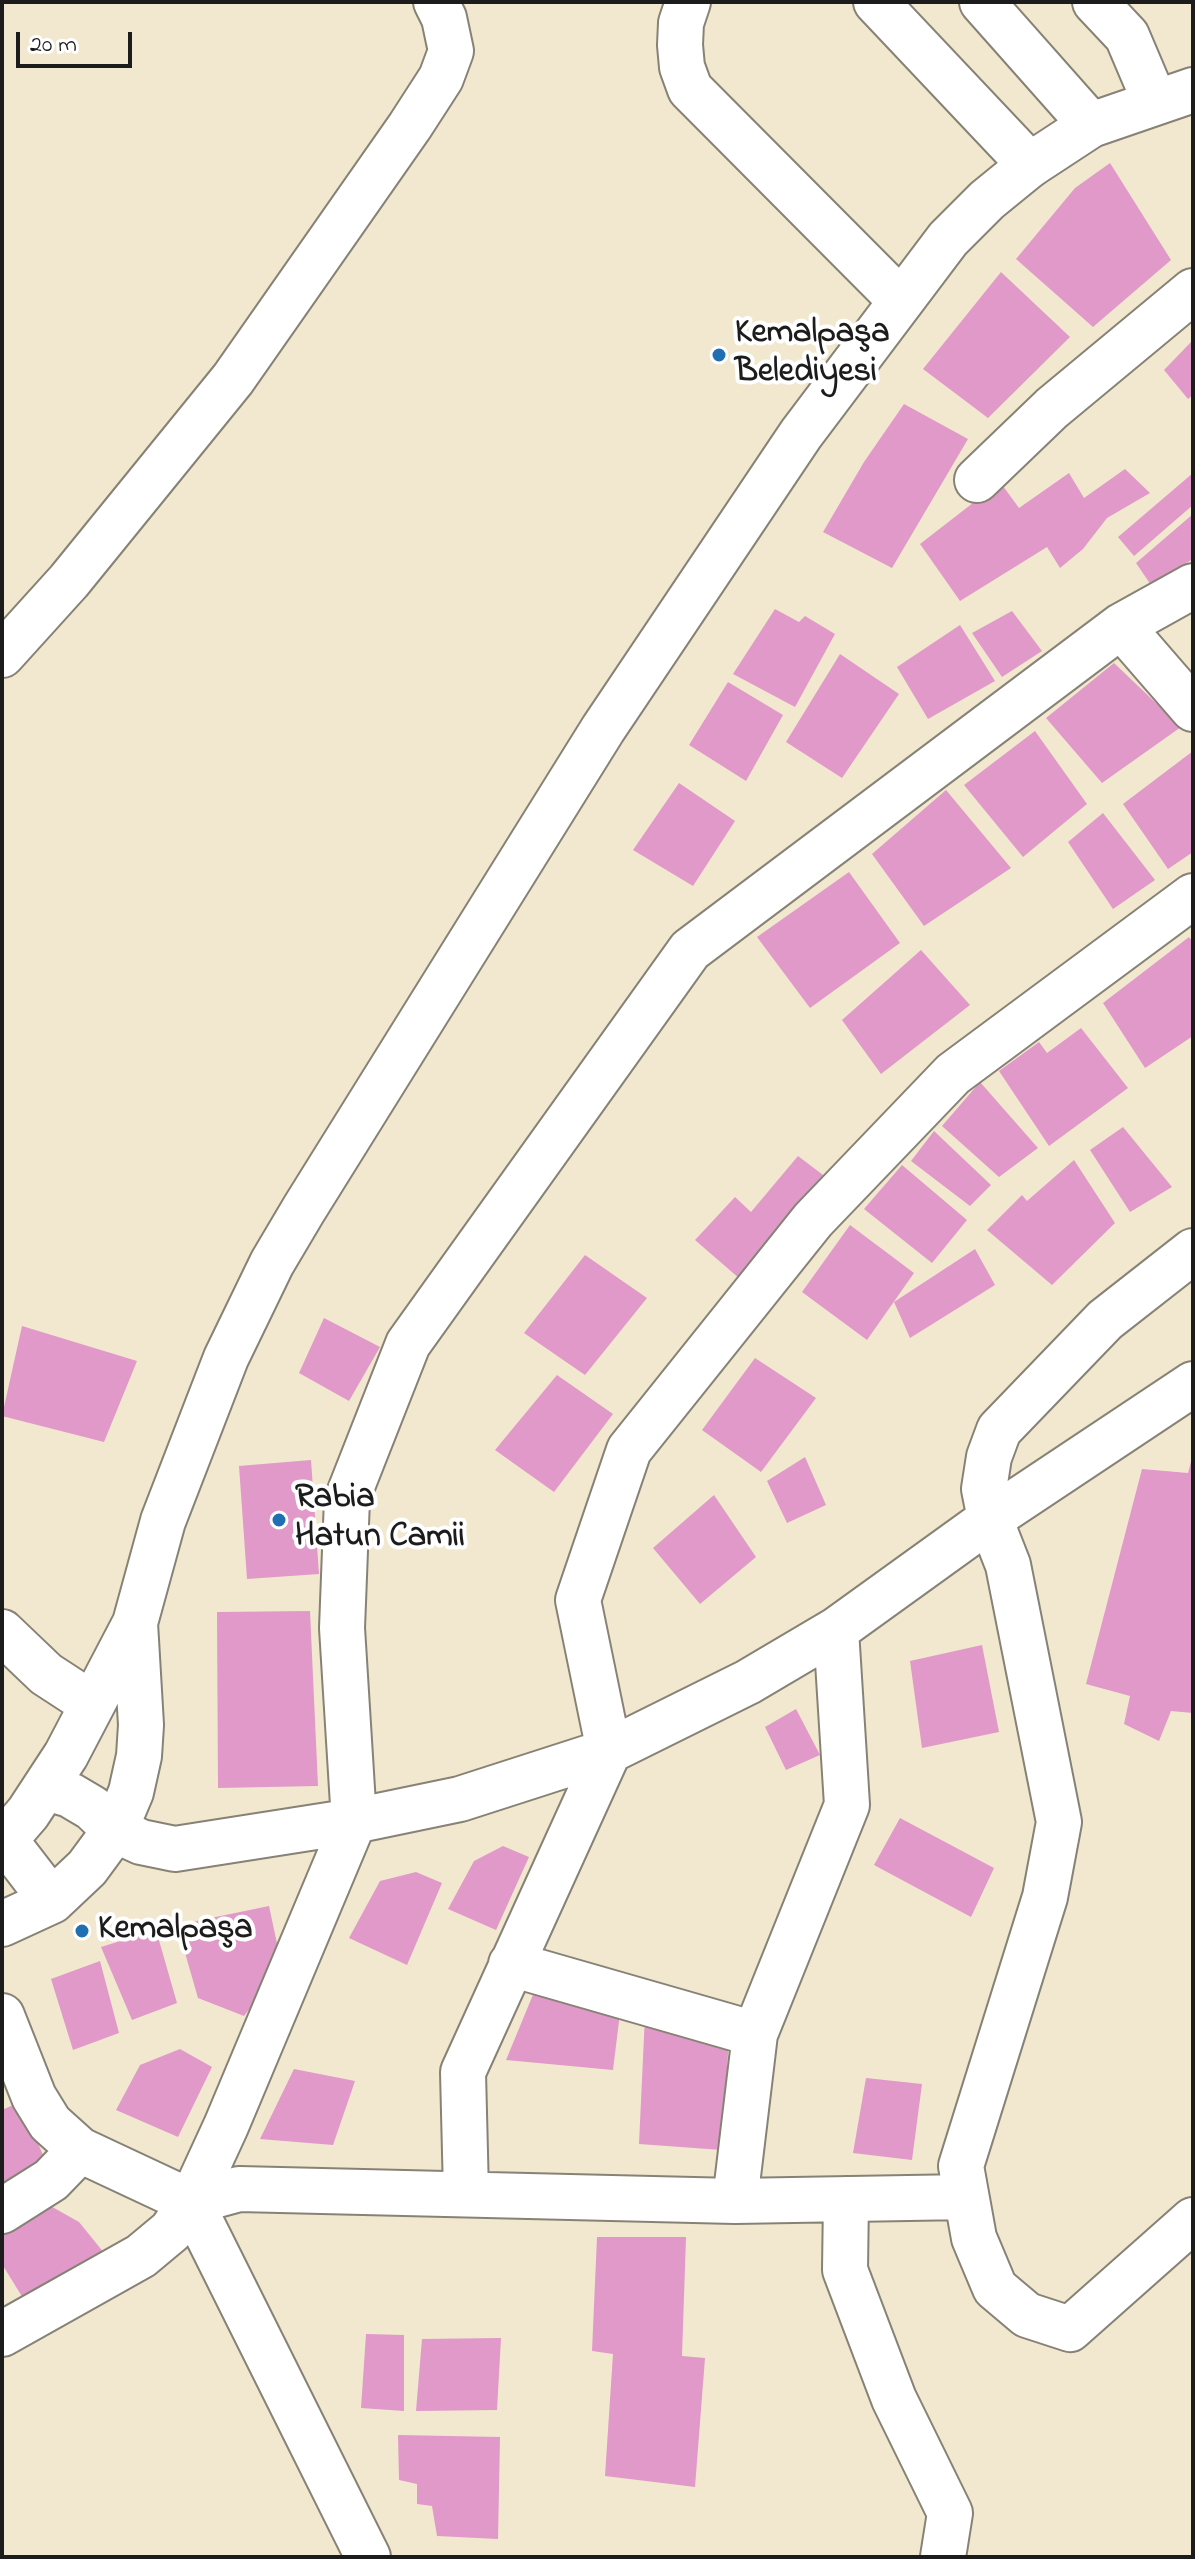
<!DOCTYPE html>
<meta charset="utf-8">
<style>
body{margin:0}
#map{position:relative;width:1195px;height:2559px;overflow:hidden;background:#f2e8cf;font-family:"Indie Flower",sans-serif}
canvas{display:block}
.frame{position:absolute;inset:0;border:4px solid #1c1c1c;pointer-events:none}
.scale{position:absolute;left:16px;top:32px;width:116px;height:36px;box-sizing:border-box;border:4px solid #1c1c1c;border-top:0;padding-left:10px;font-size:24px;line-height:28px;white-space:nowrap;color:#1c1c1c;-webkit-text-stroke:6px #fff;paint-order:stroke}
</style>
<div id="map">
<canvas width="1195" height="2559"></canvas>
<div class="frame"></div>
<div class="scale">20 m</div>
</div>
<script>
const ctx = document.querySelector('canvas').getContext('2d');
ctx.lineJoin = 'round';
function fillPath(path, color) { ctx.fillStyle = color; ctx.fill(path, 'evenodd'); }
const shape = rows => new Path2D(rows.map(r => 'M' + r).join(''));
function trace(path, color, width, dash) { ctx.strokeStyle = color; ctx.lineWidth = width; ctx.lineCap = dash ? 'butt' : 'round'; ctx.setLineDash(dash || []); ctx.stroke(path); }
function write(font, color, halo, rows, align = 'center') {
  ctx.font = font + ' "Indie Flower",sans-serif'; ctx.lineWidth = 8; ctx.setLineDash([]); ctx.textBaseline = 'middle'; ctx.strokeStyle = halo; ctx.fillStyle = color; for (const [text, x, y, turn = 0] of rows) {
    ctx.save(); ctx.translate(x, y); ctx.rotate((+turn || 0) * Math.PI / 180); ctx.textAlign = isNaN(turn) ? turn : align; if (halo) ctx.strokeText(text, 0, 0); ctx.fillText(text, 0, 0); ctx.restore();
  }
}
fillPath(shape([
 [1110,163,1171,260,1093,327,1016,259,1075,188],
 [1001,272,1070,337,988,418,923,369],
 [1191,342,1193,342,1193,395,1188,399,1164,370],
 [904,404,968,439,892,568,823,532,864,462],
 [1125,469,1150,493,1107,518,1083,549,1060,568,1047,547,960,601,920,544,1000,482,1019,508,1069,473,1084,498],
 [1193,473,1193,505,1134,556,1118,537],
 [1193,514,1193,559,1151,585,1136,563],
 [775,609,799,622,805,616,835,634,795,707,733,674],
 [1012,611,1042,651,1002,677,972,633],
 [960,625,995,681,928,719,897,667],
 [840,654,899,694,842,778,786,742],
 [1114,663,1181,727,1102,783,1046,718],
 [728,682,783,715,746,781,689,745],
 [1035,731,1087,804,1023,857,964,785],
 [1193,751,1193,852,1168,869,1123,804],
 [679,783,735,821,693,886,633,850],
 [946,790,1011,868,924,926,872,854],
 [1103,813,1155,880,1113,909,1068,842],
 [849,872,900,943,810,1008,757,937],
 [1189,937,1193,942,1193,1036,1145,1068,1103,1003],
 [921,950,970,1005,881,1074,842,1020],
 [1081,1028,1128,1088,1049,1146,999,1071,1039,1042,1047,1053],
 [980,1082,1038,1148,999,1177,942,1126],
 [1123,1127,1172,1187,1130,1212,1090,1150],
 [934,1131,991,1185,970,1206,911,1161],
 [798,1156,827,1178,740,1279,695,1240,735,1197,751,1212],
 [1074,1160,1115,1223,1052,1285,987,1230,1022,1195,1027,1201],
 [902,1165,967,1220,932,1263,864,1209],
 [850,1225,914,1273,867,1340,802,1292],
 [975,1249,995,1285,910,1338,894,1302],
 [585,1255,647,1298,585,1375,524,1333],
 [324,1318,380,1347,349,1401,299,1373],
 [22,1326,137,1361,104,1442,2,1416],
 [755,1358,816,1398,761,1472,702,1430],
 [557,1375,613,1414,554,1492,495,1450],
 [805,1457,826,1505,787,1523,767,1481],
 [1192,1458,1193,1713,1171,1711,1159,1741,1124,1724,1130,1696,1086,1684,1142,1469,1188,1473],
 [311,1460,319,1574,247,1579,239,1466],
 [714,1495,756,1557,700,1604,653,1548],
 [310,1611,318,1786,218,1788,217,1612],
 [982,1645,999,1732,922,1748,910,1661],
 [796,1709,820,1755,786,1770,765,1727],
 [900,1818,994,1868,971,1917,874,1865],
 [503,1846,529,1857,496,1930,448,1909,474,1861],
 [416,1872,442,1883,407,1965,349,1938,380,1881],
 [269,1906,282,1967,244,2016,198,1998,177,1925],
 [156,1930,177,2003,132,2020,101,1947],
 [100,1961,119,2033,73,2050,51,1979],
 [537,1985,620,2013,613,2070,506,2060],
 [645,2015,729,2037,722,2150,639,2144],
 [180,2049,212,2067,178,2137,116,2110,140,2065],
 [294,2069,355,2081,333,2145,260,2139],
 [866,2078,922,2084,912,2160,853,2153],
 [20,2102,50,2171,2,2199,2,2110],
 [47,2204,79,2222,109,2259,29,2308,2,2264,2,2230],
 [597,2237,686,2237,682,2356,705,2358,695,2487,605,2476,613,2354,592,2351],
 [366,2334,404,2335,404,2411,361,2408],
 [501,2338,497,2410,416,2411,422,2339],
 [398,2435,500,2437,498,2539,437,2536,432,2506,417,2504,417,2484,399,2480]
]), '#e099c9');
const minor = shape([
 [688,2,681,23,680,45,682,67,690,89,900,300],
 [876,2,1030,165],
 [982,2,1091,125],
 [1095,2,1127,36,1155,102],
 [977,480,1052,408,1193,291],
 [1121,626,1193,709],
 [2,655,69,581,233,379,410,126,441,78,451,51,444,18,436,2],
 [1193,1251,1105,1320,999,1430,989,1457,984,1489,990,1519,1008,1565,1059,1822,1045,1897,961,2166,974,2238,995,2288,1027,2315,1070,2329,1193,2220],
 [2,1632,46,1674,92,1704],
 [115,1830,141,1842,175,1849,354,1821,460,1799,609,1751,748,1682,836,1630,990,1519,1193,1384],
 [511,1964,755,2034],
 [2,2016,34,2097,50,2123,80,2150,191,2202,368,2557],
 [466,2193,463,2072,609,1751,578,1600,629,1450,813,1220,953,1074,1193,896],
 [846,2199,845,2270,894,2399,950,2513,943,2557],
 [735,2201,755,2034,847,1805,836,1630],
 [191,2202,239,2189,735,2201,966,2197],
 [2,2211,51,2180,80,2150],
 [2,2334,141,2256,171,2231,191,2202,226,2126,354,1821,342,1628,347,1499,408,1344,690,950,1121,626,1193,586]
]);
const major = shape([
 [46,1788,70,1795,92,1808,115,1830],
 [5,1840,52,1901],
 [2,1843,28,1813,66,1755,134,1625],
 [2,1924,52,1901,87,1868,115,1830,131,1792,139,1756,141,1725,135,1623,163,1521,226,1358,272,1263,304,1209,603,729,801,434,948,239,987,200,1030,165,1091,125,1193,90]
]);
trace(minor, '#878276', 48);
trace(major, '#878276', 48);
trace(minor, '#fff', 44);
trace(major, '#fff', 44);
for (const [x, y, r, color] of [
 [719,355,8,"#1f6fb2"],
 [279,1520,8,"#1f6fb2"],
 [82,1931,8,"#1f6fb2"]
]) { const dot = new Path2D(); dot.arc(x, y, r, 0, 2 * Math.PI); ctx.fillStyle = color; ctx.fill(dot); trace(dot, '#fff', 3); }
write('bold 34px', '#1c1c1c', '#fff', [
 ["Kemalpaşa",735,335],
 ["Belediyesi",735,374],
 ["Rabia",295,1500],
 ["Hatun Camii",295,1539],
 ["Kemalpaşa",98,1931]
], 'left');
</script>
